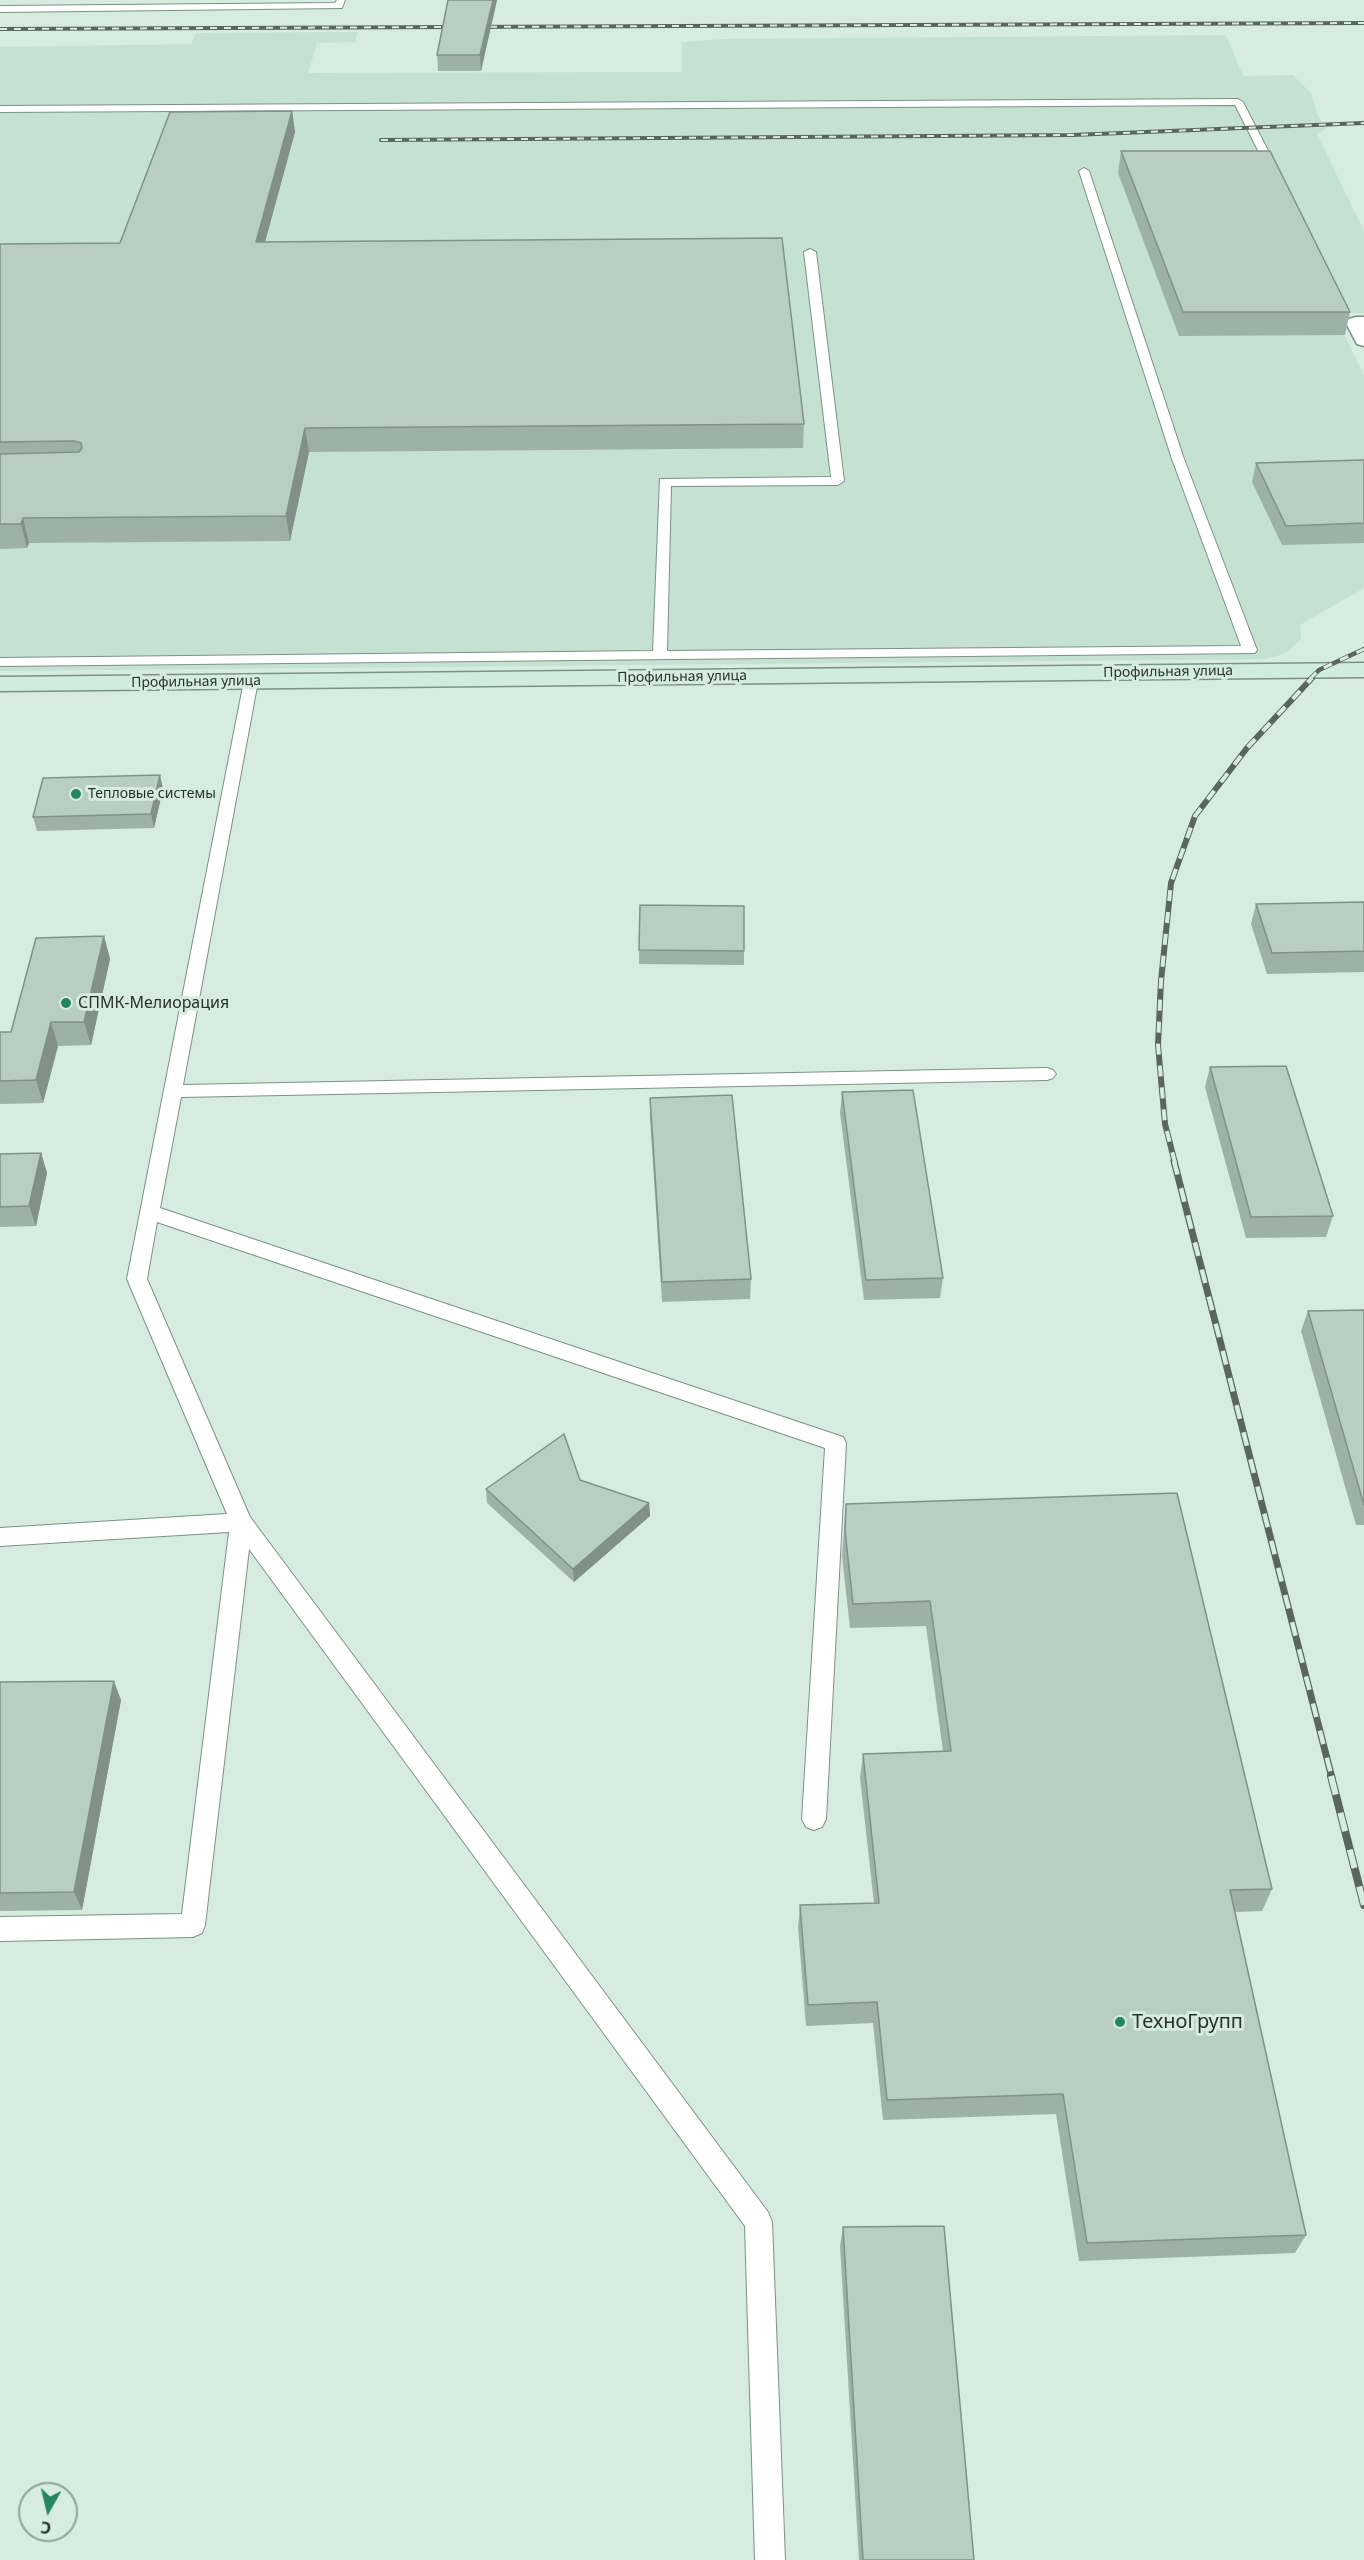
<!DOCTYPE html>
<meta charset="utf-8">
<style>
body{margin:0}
#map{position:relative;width:1364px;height:2560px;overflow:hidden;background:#d6ece0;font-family:"Noto Sans",sans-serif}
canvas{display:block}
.north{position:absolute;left:18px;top:2482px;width:60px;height:60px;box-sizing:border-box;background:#d6ece0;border:2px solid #90a198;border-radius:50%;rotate:188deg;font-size:16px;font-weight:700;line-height:24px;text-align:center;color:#28312c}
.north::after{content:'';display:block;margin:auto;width:21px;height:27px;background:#24855e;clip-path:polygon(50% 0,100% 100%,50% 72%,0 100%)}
</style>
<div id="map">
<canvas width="1364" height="2560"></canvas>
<div class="north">С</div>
</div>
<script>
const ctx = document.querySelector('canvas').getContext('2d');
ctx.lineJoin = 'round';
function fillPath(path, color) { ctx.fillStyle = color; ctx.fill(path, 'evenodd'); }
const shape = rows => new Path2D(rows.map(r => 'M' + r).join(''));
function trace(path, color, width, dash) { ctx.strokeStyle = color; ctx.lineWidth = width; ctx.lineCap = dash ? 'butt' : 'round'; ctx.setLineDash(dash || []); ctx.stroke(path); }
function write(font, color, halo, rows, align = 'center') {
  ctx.font = font + ' "Noto Sans",sans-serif'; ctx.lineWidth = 6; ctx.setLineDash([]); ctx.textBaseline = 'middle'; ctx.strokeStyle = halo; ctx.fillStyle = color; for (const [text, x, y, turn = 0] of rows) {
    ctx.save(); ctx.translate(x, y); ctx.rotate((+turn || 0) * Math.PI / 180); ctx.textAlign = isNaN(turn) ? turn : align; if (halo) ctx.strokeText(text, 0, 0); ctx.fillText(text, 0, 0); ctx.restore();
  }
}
fillPath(shape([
 [358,32,355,42,317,43,308,73,682,72,682,42,723,39,1226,35,1243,76,1293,75,1311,93,1317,114,1326,129,1317,134,1364,231,1364,313,1334,313,1364,376,1364,588,1300,625,1301,639,1286,653,1267,659,0,671,0,47,191,44,196,33]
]), '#c4e1d2');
const lane = shape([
 [337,0,345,0,342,8,0,12,0,6,335,3,337,0],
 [1238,99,1243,102,1279,172,1278,174,1269,172,1235,105,0,112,0,106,1238,99],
 [1084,168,1089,171,1184,459,1257,650,1255,653,0,666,0,658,653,651,660,479,831,477,804,252,810,249,816,252,844,481,838,485,671,486,667,651,1241,646,1172,459,1079,171,1084,168],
 [251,677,258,681,183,1085,1047,1068,1053,1070,1056,1074,1053,1078,1047,1080,181,1097,160,1208,843,1437,846,1443,826,1819,822,1827,814,1830,806,1827,802,1819,825,1448,157,1222,147,1279,250,1517,768,2212,772,2222,785,2560,755,2560,745,2226,249,1549,205,1925,202,1933,193,1937,0,1941,0,1917,182,1914,229,1532,0,1546,0,1528,227,1514,127,1279,244,681,251,677]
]);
const street = shape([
 [1356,317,1364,317,1364,346,1357,344,1346,323,1349,319,1356,317]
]);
const secondary = shape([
 [1364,663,1364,677,0,691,0,677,1364,663]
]);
trace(lane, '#7c9186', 2);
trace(street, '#7c9186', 3);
trace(secondary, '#7c9186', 3);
fillPath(lane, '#fff');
fillPath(street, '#fff');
fillPath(secondary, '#d0ecdf');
const railFar4 = shape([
 [0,29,1364,23],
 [381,140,1073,135,1364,123]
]);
const railFar3 = shape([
 [1310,679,1319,670,1364,649]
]);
const railFar2 = shape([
 [1175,1163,1165,1124,1158,1045,1161,981,1171,883,1195,816,1247,748,1312,678]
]);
const railFar1 = shape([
 [1174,1161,1332,1778]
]);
const rail = shape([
 [1331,1776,1364,1905]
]);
trace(railFar4, '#59655e', 4);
trace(railFar3, '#59655e', 4.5);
trace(railFar2, '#59655e', 6);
trace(railFar1, '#59655e', 7);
trace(rail, '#59655e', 8);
trace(railFar4, '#d6ece0', 2, [7]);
trace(railFar3, '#d6ece0', 3, [9]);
trace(railFar2, '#d6ece0', 4, [11]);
trace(railFar1, '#d6ece0', 4.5, [14]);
trace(rail, '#d6ece0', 6, [19]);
fillPath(shape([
 [497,0,481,71,438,71,437,55],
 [292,111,295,132,265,242,804,424,803,448,309,452,290,541,29,543,27,548,0,549,0,244,120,243],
 [1121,151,1350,312,1345,335,1179,336,1118,173],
 [1364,460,1364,543,1282,545,1252,482,1256,463],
 [163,789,154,828,37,831,33,817],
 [1364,902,1364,972,1267,974,1251,924,1256,904],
 [104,936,110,959,91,1045,58,1046,43,1103,0,1104,0,1032,11,1032],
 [639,950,744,951,744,965,639,964],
 [1210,1067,1333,1216,1326,1237,1246,1238,1205,1087],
 [842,1092,943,1278,940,1298,864,1300,840,1113],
 [650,1098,751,1279,750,1299,662,1302,650,1118],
 [41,1153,47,1173,36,1226,0,1227,0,1154],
 [1364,1310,1364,1525,1356,1525,1301,1331,1308,1311],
 [580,1480,649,1503,650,1516,574,1582,487,1503,486,1489],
 [846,1504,1272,1889,1262,1911,1235,1912,1306,2235,1295,2253,1079,2261,1056,2114,883,2120,873,2023,806,2026,798,1927,800,1905,874,1903,860,1778,863,1754,943,1751,926,1626,850,1628,842,1556],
 [0,1682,121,1700,82,1910,0,1911],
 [843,2227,974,2560,859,2560,840,2246]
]), '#9eb1a7');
fillPath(shape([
 [493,0,497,0,481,71,480,55],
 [292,111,295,132,259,264,256,242],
 [305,428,309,452,290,541,286,516],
 [23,518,29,543,27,548,21,524],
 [160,775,163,789,154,828,151,814],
 [104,936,110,959,91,1045,84,1022],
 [51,1022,58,1046,43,1103,36,1080],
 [41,1153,47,1173,36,1226,29,1206],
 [649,1503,650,1516,574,1582,573,1569],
 [114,1681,121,1700,82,1910,74,1892]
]), '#819088');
const building = shape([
 [448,0,493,0,480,55,437,55,448,0],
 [292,111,256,242,782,238,804,424,305,428,286,516,23,518,21,524,0,524,0,454,79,452,82,448,81,443,74,441,0,442,0,244,120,243,170,112,292,111],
 [1121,151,1270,151,1350,312,1183,312,1121,151],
 [1364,460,1364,523,1286,526,1256,463,1364,460],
 [160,775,151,814,33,817,43,778,160,775],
 [1364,902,1364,951,1272,953,1256,904,1364,902],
 [640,905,744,906,744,951,639,950,640,905],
 [104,936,84,1022,51,1022,36,1080,0,1081,0,1032,11,1032,36,938,104,936],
 [1286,1066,1333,1216,1251,1217,1210,1067,1286,1066],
 [913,1090,943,1278,866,1280,842,1092,913,1090],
 [732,1095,751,1279,662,1282,650,1098,732,1095],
 [41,1153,29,1206,0,1207,0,1154,41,1153],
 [1364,1310,1364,1505,1308,1311,1364,1310],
 [564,1434,580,1480,649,1503,573,1569,486,1489,564,1434],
 [1177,1493,1272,1889,1230,1890,1306,2235,1087,2243,1063,2094,887,2100,877,2002,808,2005,800,1905,879,1903,863,1754,951,1751,930,1601,853,1604,845,1531,846,1504,1177,1493],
 [114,1681,74,1892,0,1893,0,1682,114,1681],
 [944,2226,974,2560,863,2560,843,2227,944,2226]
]);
fillPath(building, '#b8cec2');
trace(building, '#819088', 1.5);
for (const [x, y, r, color] of [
 [76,794,6,"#24855e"],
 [66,1003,6,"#24855e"],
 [1120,2022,6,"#24855e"]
]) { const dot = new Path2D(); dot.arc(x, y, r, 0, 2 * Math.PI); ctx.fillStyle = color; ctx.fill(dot); trace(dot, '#d6ece0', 2); }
write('14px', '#28312c', '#d6ece0', [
 ["Профильная улица",1168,672,-1],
 ["Профильная улица",682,677,-1],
 ["Профильная улица",196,682,-1]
]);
write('14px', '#28312c', '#d6ece0', [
 ["Тепловые системы",88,794]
], 'left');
write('16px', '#28312c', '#d6ece0', [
 ["СПМК-Мелиорация",78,1003]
], 'left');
write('20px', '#28312c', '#d6ece0', [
 ["ТехноГрупп",1132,2022]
], 'left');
</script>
